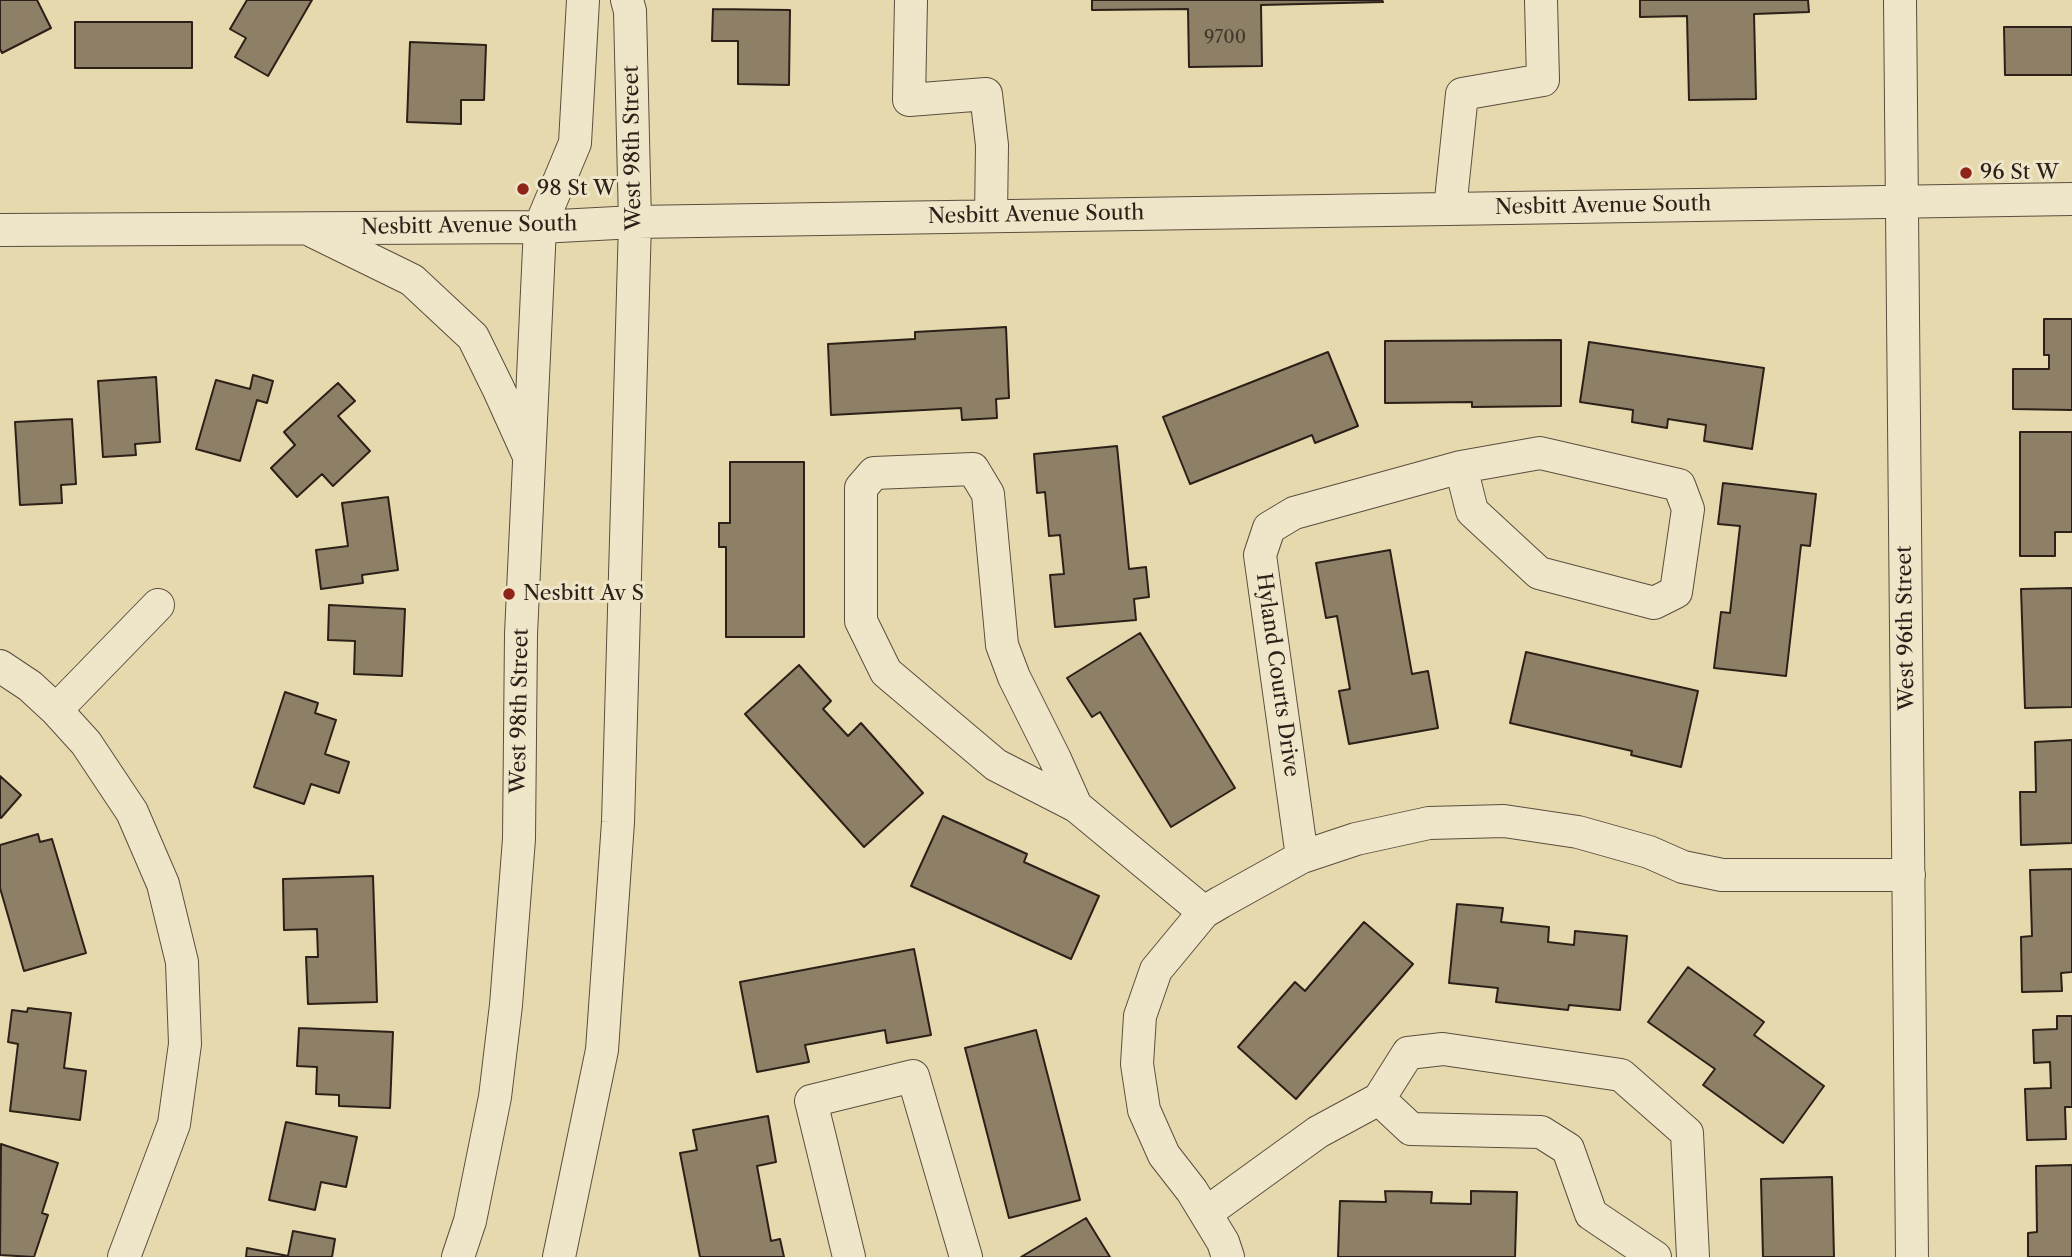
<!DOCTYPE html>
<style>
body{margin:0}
canvas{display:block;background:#e6d9ae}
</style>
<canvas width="2072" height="1257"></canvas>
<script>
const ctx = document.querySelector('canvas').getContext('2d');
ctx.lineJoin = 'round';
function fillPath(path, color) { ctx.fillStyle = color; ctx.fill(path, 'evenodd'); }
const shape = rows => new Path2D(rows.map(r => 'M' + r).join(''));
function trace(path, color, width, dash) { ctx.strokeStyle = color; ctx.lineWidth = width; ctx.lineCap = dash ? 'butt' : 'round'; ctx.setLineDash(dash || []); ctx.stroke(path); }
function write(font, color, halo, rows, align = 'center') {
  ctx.font = font + ' "Libre Caslon Text",serif'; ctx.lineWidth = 6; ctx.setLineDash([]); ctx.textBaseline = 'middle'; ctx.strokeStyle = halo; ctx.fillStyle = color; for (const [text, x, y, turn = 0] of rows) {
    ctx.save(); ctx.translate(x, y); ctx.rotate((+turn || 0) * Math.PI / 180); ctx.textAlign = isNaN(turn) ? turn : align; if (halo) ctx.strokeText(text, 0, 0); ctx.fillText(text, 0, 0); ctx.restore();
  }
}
const building = shape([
 [0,0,37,0,51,28,2,53,0,49,0,0],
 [247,0,312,0,268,76,235,57,246,38,230,29,247,0],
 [1092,0,1382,0,1383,2,1261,5,1262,66,1189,67,1188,9,1092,10,1092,0],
 [1640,0,1808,0,1809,12,1754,14,1756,99,1689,100,1687,16,1640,17,1640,0],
 [713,9,790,10,789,85,738,84,738,41,712,41,713,9],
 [75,22,192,22,192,68,75,68,75,22],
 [2004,27,2072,27,2072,75,2005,75,2004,27],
 [410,42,486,45,484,100,461,100,461,124,407,122,410,42],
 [2044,319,2072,319,2072,410,2013,409,2013,369,2049,369,2049,355,2044,355,2044,319],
 [1006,327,1009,398,996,399,997,418,962,420,961,408,831,415,828,344,915,339,915,332,1006,327],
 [1561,340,1561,406,1472,407,1472,402,1385,403,1385,341,1561,340],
 [1589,342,1764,368,1752,449,1704,441,1706,425,1668,419,1667,428,1632,422,1633,410,1580,402,1589,342],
 [1328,352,1358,426,1315,443,1312,435,1190,484,1163,417,1328,352],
 [253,375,273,381,267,403,257,400,240,461,196,449,216,380,250,389,253,375],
 [156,377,160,442,135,444,136,455,103,457,98,381,156,377],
 [338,383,355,401,338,416,370,451,333,486,322,474,297,497,271,468,295,445,284,432,338,383],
 [72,419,76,484,61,485,62,503,20,505,15,422,72,419],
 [2020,432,2072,432,2072,532,2055,532,2055,556,2020,556,2020,432],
 [1117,446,1129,569,1146,567,1149,597,1134,599,1136,620,1055,627,1050,575,1064,574,1060,535,1049,536,1045,492,1037,493,1034,454,1117,446],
 [730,462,804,462,804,637,726,637,726,547,719,547,719,523,730,523,730,462],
 [1723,483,1816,494,1810,546,1801,545,1786,676,1714,668,1721,612,1730,613,1740,526,1718,524,1723,483],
 [388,497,398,570,362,575,363,583,321,589,316,550,348,546,342,503,388,497],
 [1390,550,1412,674,1428,671,1438,728,1349,744,1339,691,1350,689,1337,616,1326,618,1316,563,1390,550],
 [2072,588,2072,707,2025,708,2021,589,2072,588],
 [329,605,405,609,402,676,354,674,355,641,328,640,329,605],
 [1140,633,1235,788,1171,827,1100,712,1092,717,1067,678,1140,633],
 [1526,652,1698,691,1681,767,1631,755,1632,751,1510,723,1526,652],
 [799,665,831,701,823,709,848,736,861,723,923,793,864,847,745,714,799,665],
 [285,692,318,703,315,713,336,720,325,754,349,762,339,793,311,784,304,804,254,787,285,692],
 [2072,740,2072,843,2021,845,2020,792,2036,792,2035,742,2072,740],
 [0,776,21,795,1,818,0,817,0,776],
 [943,816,1027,854,1024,862,1099,896,1071,959,911,886,943,816],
 [38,834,40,842,52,839,86,953,24,971,0,888,0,845,38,834],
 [2072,869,2072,972,2061,973,2062,991,2022,992,2021,937,2032,936,2030,870,2072,869],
 [373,876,377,1002,308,1004,306,957,318,957,317,929,284,930,283,879,373,876],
 [1457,904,1503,908,1501,922,1549,927,1548,942,1574,945,1575,931,1627,936,1620,1010,1569,1005,1568,1010,1496,1002,1498,988,1449,983,1457,904],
 [1364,922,1413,964,1296,1099,1238,1047,1295,982,1305,991,1364,922],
 [914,949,931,1035,887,1043,885,1030,805,1045,809,1062,757,1072,740,982,914,949],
 [1688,967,1764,1022,1754,1035,1824,1086,1783,1143,1703,1085,1715,1069,1648,1022,1688,967],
 [28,1008,71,1013,64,1068,86,1071,80,1120,10,1111,18,1044,8,1042,12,1010,27,1012,28,1008],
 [2057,1016,2072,1016,2072,1107,2065,1107,2066,1139,2027,1140,2025,1089,2051,1088,2050,1062,2034,1063,2033,1030,2057,1029,2057,1016],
 [299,1028,393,1032,390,1108,339,1106,339,1095,316,1094,317,1067,297,1066,299,1028],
 [1036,1030,1080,1200,1009,1218,965,1048,1036,1030],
 [768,1116,776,1162,757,1166,771,1241,780,1239,784,1257,700,1257,680,1153,697,1150,693,1130,768,1116],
 [286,1122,357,1137,346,1187,321,1182,315,1210,269,1200,286,1122],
 [1,1144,58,1163,42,1213,48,1215,34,1257,0,1255,1,1144],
 [2072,1165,2072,1257,2028,1257,2028,1233,2037,1232,2036,1166,2072,1165],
 [1832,1177,1834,1257,1763,1257,1761,1179,1832,1177],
 [1385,1191,1432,1192,1431,1203,1471,1204,1471,1191,1517,1192,1515,1257,1338,1257,1340,1201,1386,1202,1385,1191],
 [1086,1218,1110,1257,1021,1257,1086,1218],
 [293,1231,335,1239,332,1257,246,1257,247,1248,288,1256,293,1231]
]);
fillPath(building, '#8d8066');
trace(building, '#2c2018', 2);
const minor = shape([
 [911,0,909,100,986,94,992,145,991,216],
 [1900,0,1912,1257],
 [1450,209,1462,94,1543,80,1541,0],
 [0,230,540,227,635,222,2072,199],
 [314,232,412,280,473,337,499,390,527,452],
 [0,666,30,686,56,710,86,743,132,812,163,884,182,962,185,1044,174,1124,124,1257],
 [56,710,158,605],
 [1076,806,996,765,886,672,861,621,861,488,874,473,973,469,988,494,1002,645,1014,677,1055,759,1076,806,1204,912],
 [1302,857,1260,555,1269,528,1294,513,1461,467,1540,453,1679,485,1688,509,1676,592,1654,603,1539,573,1472,511,1461,467],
 [1379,1099,1411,1129,1541,1132,1568,1149,1591,1214,1655,1257],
 [1206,1213,1318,1132,1379,1099,1408,1053,1443,1049,1621,1075,1687,1133,1693,1257],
 [458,1257,470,1221,495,1097,506,1005,519,839,521,634,540,227,575,143,583,0],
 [559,1257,602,1050,618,822,635,222,630,11,627,0],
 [849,1257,811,1101,913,1076,966,1257],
 [1228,1257,1223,1242,1192,1191,1164,1155,1144,1110,1137,1064,1140,1016,1156,970,1204,912,1221,902,1302,857,1356,839,1429,823,1504,821,1578,832,1649,852,1683,867,1722,875,1909,875]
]);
trace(minor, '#5a4e3e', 34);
trace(minor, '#efe6ca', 32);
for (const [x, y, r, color] of [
 [1966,173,7,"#8f2418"],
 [523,189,7,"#8f2418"],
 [509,594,7,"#8f2418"]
]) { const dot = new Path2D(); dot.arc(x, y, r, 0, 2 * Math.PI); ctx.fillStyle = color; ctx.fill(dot); trace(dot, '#efe6ca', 2.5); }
write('18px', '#44382c', null, [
 ["9700",1225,38]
]);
write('21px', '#2c2018', '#efe6ca', [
 ["West 98th Street",633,148,-91],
 ["Nesbitt Avenue South",1603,206,-1],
 ["Nesbitt Avenue South",1036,215,-1],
 ["Nesbitt Avenue South",469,226,-1],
 ["West 96th Street",1906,628,-91],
 ["Hyland Courts Drive",1277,675,82],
 ["West 98th Street",520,711,-89]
]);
write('21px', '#2c2018', '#efe6ca', [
 ["96 St W",1980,173],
 ["98 St W",537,189],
 ["Nesbitt Av S",523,594]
], 'left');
</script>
